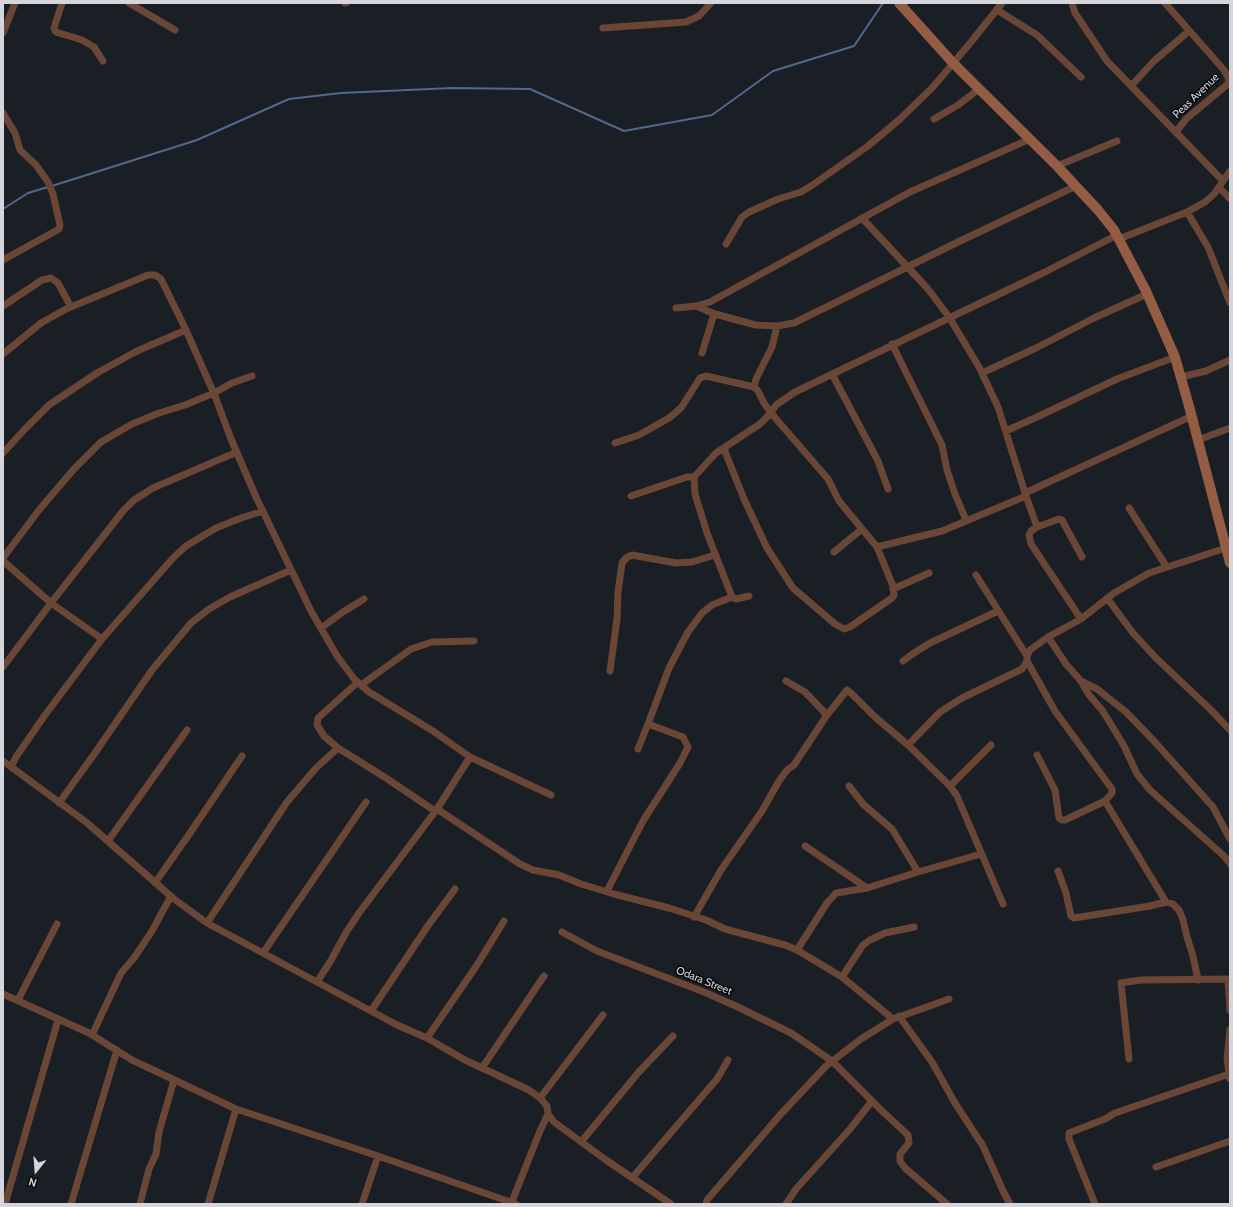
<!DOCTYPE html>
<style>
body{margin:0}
#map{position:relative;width:1233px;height:1207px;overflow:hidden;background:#1a1e25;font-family:Cabin,sans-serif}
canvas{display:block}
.frame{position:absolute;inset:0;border:4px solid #d4d6db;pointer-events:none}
.north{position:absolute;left:16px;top:1151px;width:40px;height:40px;-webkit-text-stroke:3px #07080b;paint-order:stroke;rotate:197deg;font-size:11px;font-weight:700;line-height:16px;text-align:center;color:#d4d6db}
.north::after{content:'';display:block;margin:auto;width:14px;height:18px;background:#d4d6db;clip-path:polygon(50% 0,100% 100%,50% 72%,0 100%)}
</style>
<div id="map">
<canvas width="1233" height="1207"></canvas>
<div class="frame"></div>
<div class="north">N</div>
</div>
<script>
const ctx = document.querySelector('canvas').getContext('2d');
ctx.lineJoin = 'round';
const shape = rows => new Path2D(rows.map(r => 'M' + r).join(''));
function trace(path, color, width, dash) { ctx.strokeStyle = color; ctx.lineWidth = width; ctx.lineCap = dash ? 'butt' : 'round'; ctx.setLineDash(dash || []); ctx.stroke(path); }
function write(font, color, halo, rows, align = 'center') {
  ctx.font = font + ' Cabin,sans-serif'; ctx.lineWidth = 3; ctx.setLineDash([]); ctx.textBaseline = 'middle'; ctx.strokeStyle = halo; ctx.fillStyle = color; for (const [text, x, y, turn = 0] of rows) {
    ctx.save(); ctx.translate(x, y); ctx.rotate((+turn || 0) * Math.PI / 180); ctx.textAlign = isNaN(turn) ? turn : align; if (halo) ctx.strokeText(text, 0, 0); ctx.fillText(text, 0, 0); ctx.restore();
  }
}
trace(shape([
 [52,186,197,140,289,99,341,93,452,88,530,89,624,131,712,115,773,71,854,46,883,3],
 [3,209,28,193,48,187]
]), '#52688c', 2);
trace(shape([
 [62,3,54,28,56,32,82,40,94,47,103,61],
 [129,3,175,30],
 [345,3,346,3],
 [1072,3,1075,13,1107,61,1223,181],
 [1165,3,1224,70,1228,77,1229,83,1186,119,1176,132],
 [997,10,1037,35,1081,77],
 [603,28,686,22,699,16,711,3],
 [3,33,15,3],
 [1131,86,1154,61,1189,31],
 [3,113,15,133,20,150,36,165,48,182,53,194,60,225,59,229,3,260],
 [934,119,958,105,979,89],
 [1057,166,1117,141],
 [1219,187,1230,199],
 [1187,212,1208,247,1230,303],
 [862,218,928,289,949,317,979,367,998,407,1026,496,1037,527,1031,531,1029,535,1031,544,1081,619],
 [1119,239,1187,212,1205,202,1214,194,1230,171],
 [726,244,742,217,749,212,778,199,801,192,811,186,868,146,900,119,933,87,971,42,1002,3],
 [3,306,42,280,51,278,58,283,71,307],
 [696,306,715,314,756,325,777,326,794,323,958,242,1076,186],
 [676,308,696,306,710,302,910,192,1030,139],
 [892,344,942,445,947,470,955,494,966,520],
 [702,353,714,314],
 [3,354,41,323,66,309,148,275,155,275,161,279,186,330,215,396,231,439,256,497,311,611,337,656,355,680,369,692,433,731,470,757,551,795],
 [982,373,1036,348,1094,318,1147,294],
 [832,374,878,461,888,489],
 [1181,377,1206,371,1230,360],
 [1006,431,1037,417,1117,379,1175,357],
 [1198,440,1230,428],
 [615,443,639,435,669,418,681,408,700,378,706,376,754,387],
 [724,449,744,499,767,548,793,588,835,624,844,629,850,627,892,598,894,595,893,586,877,547,839,501,828,479,771,413,764,403,758,391,754,387,756,379,772,347,777,326],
 [3,453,24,430,49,405,97,373,137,351,186,330],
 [1025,493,1192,416],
 [631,496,687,477,694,477],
 [1129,508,1166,566],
 [1037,527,1059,519,1062,520,1082,557],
 [877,547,942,531,1026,496],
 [834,552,862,529],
 [3,558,39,510,74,469,101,442,132,424,159,413,185,405,214,393,232,383,252,376],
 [3,561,51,603,102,639],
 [976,575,1027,656],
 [893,589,929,573],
 [749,596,736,599,732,597,707,533,695,494,694,477,716,453,760,424,771,413,776,405,795,392,1045,272,1117,235],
 [1107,598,1133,633,1156,658,1211,710,1230,730],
 [321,628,343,612,364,599],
 [1048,637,1066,664,1081,681,1089,695,1102,710,1112,726,1124,746,1137,774,1150,790,1224,856,1230,864],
 [903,661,911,655,930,643,998,611],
 [1027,661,1055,711,1112,789,1112,793,1105,801,1166,902],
 [3,667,51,603,123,511,134,500,153,488,237,452],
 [610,671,617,619,618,592,622,563,626,558,632,555,676,563,692,562,715,555],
 [786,681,805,692,827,715],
 [1081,681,1097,689,1126,712,1155,742,1213,807,1230,839],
 [358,682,318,718,317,725,324,736,338,748,386,778,435,811],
 [361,685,411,649,432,642,474,641],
 [908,745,940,712,962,698,1022,669,1027,661,1027,656,1030,650,1048,637,1081,619,1114,593,1149,573,1226,548],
 [638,749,648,724],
 [1037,755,1055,790,1059,818,1062,820,1065,820,1105,801],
 [3,761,86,822,174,899,207,923,397,1025,427,1038,465,1060,529,1090,540,1098,547,1106,548,1114,554,1122,606,1160,671,1204],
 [11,767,16,757,45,715,102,639,173,558,186,546,216,528,241,518,263,511],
 [950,786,991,745],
 [59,803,95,753,152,670,191,623,209,609,230,597,291,570],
 [437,809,520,864,533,870,559,875,581,884,614,894,669,908,706,920,725,929,785,945,797,950,842,977,893,1019],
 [108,841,187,730],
 [805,846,867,888],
 [1058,871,1066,893,1071,916,1074,918,1150,906,1166,902,1173,904,1179,910,1183,920,1187,937,1193,956,1198,980],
 [918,872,981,854],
 [155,883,190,833,242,756],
 [607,891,643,821,680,763,688,747,683,737,648,724,669,668,688,632,702,613,712,605,732,597],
 [694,917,721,870,762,811,779,781,787,770,794,765,827,715,847,690,851,693,875,717,908,745,950,786,957,796,1003,904],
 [207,923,287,802,316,768,338,748],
 [562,932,597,951,704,992,738,1007,791,1033,832,1061,881,1110,908,1135,909,1143,900,1154,900,1161,905,1168,947,1204],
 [797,950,827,903,836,893,867,888,918,872,892,829,863,804,849,786],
 [263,953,366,802],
 [842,977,863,945,870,940,885,933,914,927],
 [1228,980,1230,1010],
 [317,982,330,962,347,931,359,913,437,809,470,757],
 [3,994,89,1033,132,1060,236,1109,378,1156,516,1204],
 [18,1000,57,924],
 [371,1011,427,927,455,889],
 [899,1016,932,1062,955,1103,983,1146,1003,1191,1010,1204],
 [92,1035,121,973,134,958,152,931,171,896],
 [427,1038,477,965,504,921],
 [1129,1059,1121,983,1141,980,1230,979],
 [482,1068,544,976],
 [1230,1079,1227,1059,1230,1030],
 [540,1098,603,1015],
 [581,1142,638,1073,673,1036],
 [1156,1167,1230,1141],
 [632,1178,717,1079,728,1060],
 [5,1204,58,1020],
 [71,1204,117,1050],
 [140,1204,149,1169,156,1154,159,1132,174,1080],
 [208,1204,236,1109],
 [362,1204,378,1156],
 [511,1204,540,1131,548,1114],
 [706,1204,707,1200,780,1115,826,1066,861,1039,893,1019,949,999],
 [786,1204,796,1189,850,1129,872,1101],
 [1095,1204,1069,1139,1069,1133,1105,1119,1115,1113,1229,1074]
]), '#6a4637', 7);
trace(shape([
 [899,3,953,63,1057,166,1098,210,1114,230,1146,291,1175,357,1189,406,1230,563]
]), '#955c44', 10);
write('11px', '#d4d6db', '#07080b', [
 ["Peas Avenue",1196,96,-44],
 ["Odara Street",704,981,22]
]);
</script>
